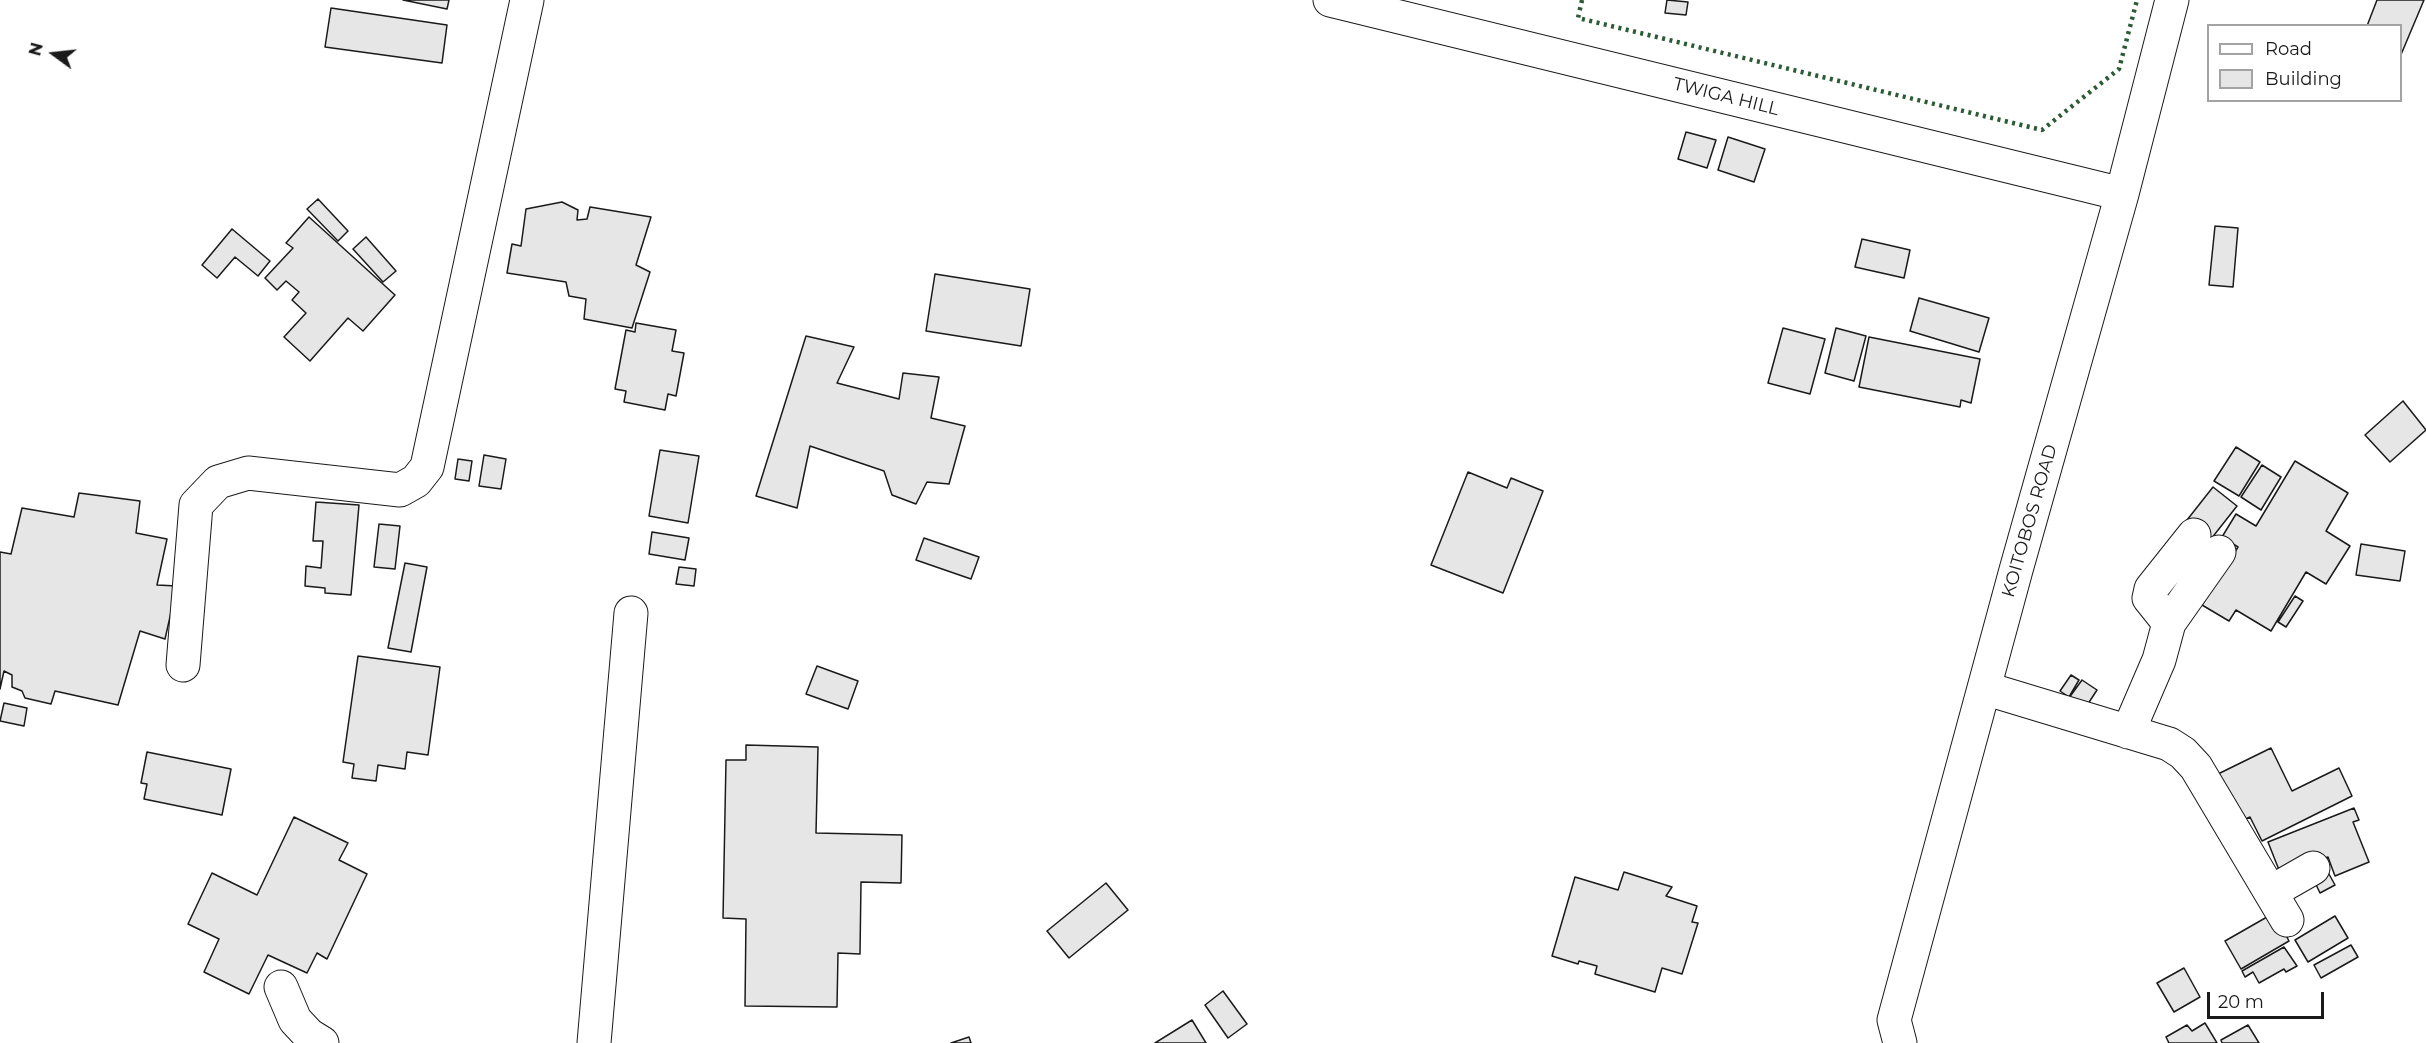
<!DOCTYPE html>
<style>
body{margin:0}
#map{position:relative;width:2426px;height:1043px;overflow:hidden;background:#fff;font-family:Montserrat,sans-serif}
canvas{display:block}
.legend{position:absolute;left:2207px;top:24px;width:195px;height:78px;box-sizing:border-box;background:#fff;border:2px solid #a3a3a3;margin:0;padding:8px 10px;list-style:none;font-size:18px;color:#1a1a1a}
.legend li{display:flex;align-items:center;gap:12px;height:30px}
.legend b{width:30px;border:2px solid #a3a3a3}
.north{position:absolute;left:24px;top:24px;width:60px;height:60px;-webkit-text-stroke:4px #fff;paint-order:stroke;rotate:285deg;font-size:16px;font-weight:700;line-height:24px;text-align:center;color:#1a1a1a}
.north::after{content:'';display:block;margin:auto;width:21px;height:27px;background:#1a1a1a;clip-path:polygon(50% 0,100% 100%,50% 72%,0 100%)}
.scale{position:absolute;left:2207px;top:992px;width:117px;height:27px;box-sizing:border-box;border:3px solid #1a1a1a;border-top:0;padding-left:8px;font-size:18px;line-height:21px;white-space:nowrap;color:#1a1a1a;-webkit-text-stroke:4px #fff;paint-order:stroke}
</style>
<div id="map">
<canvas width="2426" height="1043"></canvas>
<ul class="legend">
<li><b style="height:8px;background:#fff"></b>Road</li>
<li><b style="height:16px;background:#e6e6e6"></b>Building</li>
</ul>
<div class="north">N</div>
<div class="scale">20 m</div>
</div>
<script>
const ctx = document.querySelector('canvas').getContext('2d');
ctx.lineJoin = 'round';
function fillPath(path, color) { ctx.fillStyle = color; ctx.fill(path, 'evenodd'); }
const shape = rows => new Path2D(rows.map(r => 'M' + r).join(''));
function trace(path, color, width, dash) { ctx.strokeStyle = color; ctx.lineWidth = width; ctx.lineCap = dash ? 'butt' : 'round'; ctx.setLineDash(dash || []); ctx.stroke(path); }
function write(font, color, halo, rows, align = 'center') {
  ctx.font = font + ' Montserrat,sans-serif'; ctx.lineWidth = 4.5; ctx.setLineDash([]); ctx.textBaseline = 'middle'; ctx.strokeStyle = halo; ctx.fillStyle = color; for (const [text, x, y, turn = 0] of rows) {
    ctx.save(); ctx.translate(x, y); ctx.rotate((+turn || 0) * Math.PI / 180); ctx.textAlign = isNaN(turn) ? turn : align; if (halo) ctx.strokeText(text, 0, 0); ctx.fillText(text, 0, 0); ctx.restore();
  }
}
const building = shape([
 [403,0,449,0,447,9,403,0],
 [1667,0,1688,2,1686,15,1665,13,1667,0],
 [2377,0,2424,0,2400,57,2400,26,2367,26,2377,0],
 [331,8,447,25,442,63,325,47,331,8],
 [1686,132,1716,140,1707,168,1678,159,1686,132],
 [1728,137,1765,149,1754,182,1718,170,1728,137],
 [318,199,348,231,338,241,307,209,318,199],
 [562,202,578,210,577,220,587,219,590,207,651,217,636,265,650,272,632,328,584,319,586,299,569,296,566,282,507,273,512,244,521,246,526,209,562,202],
 [309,217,395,295,363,331,348,318,310,361,284,337,306,313,292,300,299,292,286,281,277,290,265,278,293,248,286,243,309,217],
 [2215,226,2238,228,2233,287,2209,285,2215,226],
 [232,229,270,261,258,276,235,257,217,278,202,265,232,229],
 [366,237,396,271,383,282,353,249,366,237],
 [1862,239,1910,250,1904,278,1855,267,1862,239],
 [935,274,1030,289,1021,346,926,331,935,274],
 [1919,298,1989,318,1979,352,1910,331,1919,298],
 [636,323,676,330,672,351,684,353,676,396,668,394,665,410,624,402,626,391,615,389,626,330,635,332,636,323],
 [1783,328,1825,339,1810,394,1768,383,1783,328],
 [1836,328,1866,336,1854,381,1825,373,1836,328],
 [806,336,854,347,837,383,899,399,903,373,939,377,931,418,965,426,949,484,927,482,916,504,892,495,884,471,810,446,797,508,756,496,806,336],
 [1869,337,1980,359,1971,403,1961,400,1960,407,1859,387,1869,337],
 [2403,401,2426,430,2390,462,2365,435,2403,401],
 [2236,447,2260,462,2239,496,2214,481,2236,447],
 [660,450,699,456,688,523,649,516,660,450],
 [484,455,506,459,501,489,479,486,484,455],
 [458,459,472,461,469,481,455,479,458,459],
 [2295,461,2348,493,2326,531,2350,546,2326,584,2306,572,2271,631,2236,610,2229,621,2202,605,2238,547,2222,537,2236,514,2256,526,2295,461],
 [2262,465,2281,477,2261,510,2241,497,2262,465],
 [1468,472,1507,488,1511,478,1543,491,1503,593,1431,565,1468,472],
 [2213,487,2237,506,2211,539,2187,520,2213,487],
 [79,493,140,501,136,533,167,539,157,585,177,586,165,639,140,631,118,705,55,691,51,704,25,698,22,691,12,687,12,675,4,671,0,689,0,552,11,554,22,508,74,517,79,493],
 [316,502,359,505,351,595,325,593,325,588,305,586,306,566,321,568,323,541,313,541,316,502],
 [379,524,400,526,395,569,374,567,379,524],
 [652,532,689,538,685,560,649,554,652,532],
 [924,538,979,557,971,579,916,560,924,538],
 [2361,544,2405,551,2400,581,2356,575,2361,544],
 [405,563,427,567,411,652,388,648,405,563],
 [679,567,696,569,694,586,676,584,679,567],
 [2295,596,2303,601,2286,627,2278,622,2295,596],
 [358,656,440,667,428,755,407,752,405,769,378,765,376,781,352,778,354,764,343,762,358,656],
 [817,666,858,681,848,709,806,694,817,666],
 [2071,675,2079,680,2069,697,2060,691,2071,675],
 [2082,680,2097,690,2082,713,2066,702,2082,680],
 [4,703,27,708,24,726,0,721,4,703],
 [746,745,818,747,816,833,902,835,901,883,861,882,860,954,838,953,837,1007,745,1006,746,919,723,918,726,760,746,760,746,745],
 [2271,748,2292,791,2339,768,2352,796,2262,841,2250,817,2241,821,2218,774,2271,748],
 [147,752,231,769,222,815,144,799,147,784,141,783,147,752],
 [2354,808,2359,820,2353,822,2369,862,2335,876,2328,857,2281,875,2268,842,2354,808],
 [294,817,348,843,339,860,367,874,327,959,317,953,307,973,268,955,249,994,204,972,219,939,188,924,212,873,257,895,294,817],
 [2324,865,2335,885,2320,893,2310,872,2324,865],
 [1624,872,1672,887,1666,896,1697,906,1692,922,1698,923,1682,974,1662,968,1655,992,1595,974,1597,966,1579,961,1578,964,1552,956,1575,877,1618,890,1624,872],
 [1106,883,1128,910,1069,958,1047,931,1106,883],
 [2274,913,2289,941,2241,969,2225,941,2274,913],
 [2335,916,2348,938,2308,962,2295,940,2335,916],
 [2351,945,2358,957,2321,978,2314,965,2351,945],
 [2284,947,2297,966,2286,972,2284,969,2259,983,2253,972,2245,977,2242,971,2284,947],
 [2184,968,2200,997,2174,1012,2157,983,2184,968],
 [1223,991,1247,1024,1228,1038,1205,1005,1223,991],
 [1192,1020,1206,1043,1155,1043,1192,1020],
 [2205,1023,2217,1043,2169,1043,2166,1037,2187,1025,2192,1031,2205,1023],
 [2248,1025,2259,1043,2222,1043,2221,1040,2248,1025],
 [969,1037,971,1043,951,1043,969,1037]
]);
fillPath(building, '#e6e6e6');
trace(building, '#1a1a1a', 1.5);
const street = shape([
 [1330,0,2122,194],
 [2169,623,2149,598,2151,589,2194,535],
 [183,665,196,505,218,482,248,473,400,490,416,481,427,467,527,0],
 [1984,688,2169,744,2183,753,2196,767,2287,920],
 [2128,732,2159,660,2169,623,2219,552],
 [2271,892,2313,868],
 [281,987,295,1020,309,1035,322,1043],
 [594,1043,631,613],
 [1900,1043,1894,1020,2016,570,2122,194,2172,0]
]);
trace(street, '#1a1a1a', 35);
trace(street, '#fff', 33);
trace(shape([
 [1582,0,1578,18,2042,130,2119,69,2137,0]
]), '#2b5a34', 4.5, [3, 4.5]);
write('18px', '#1a1a1a', '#fff', [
 ["TWIGA HILL",1726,97,14],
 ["KOITOBOS ROAD",2030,521,-74]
]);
</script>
